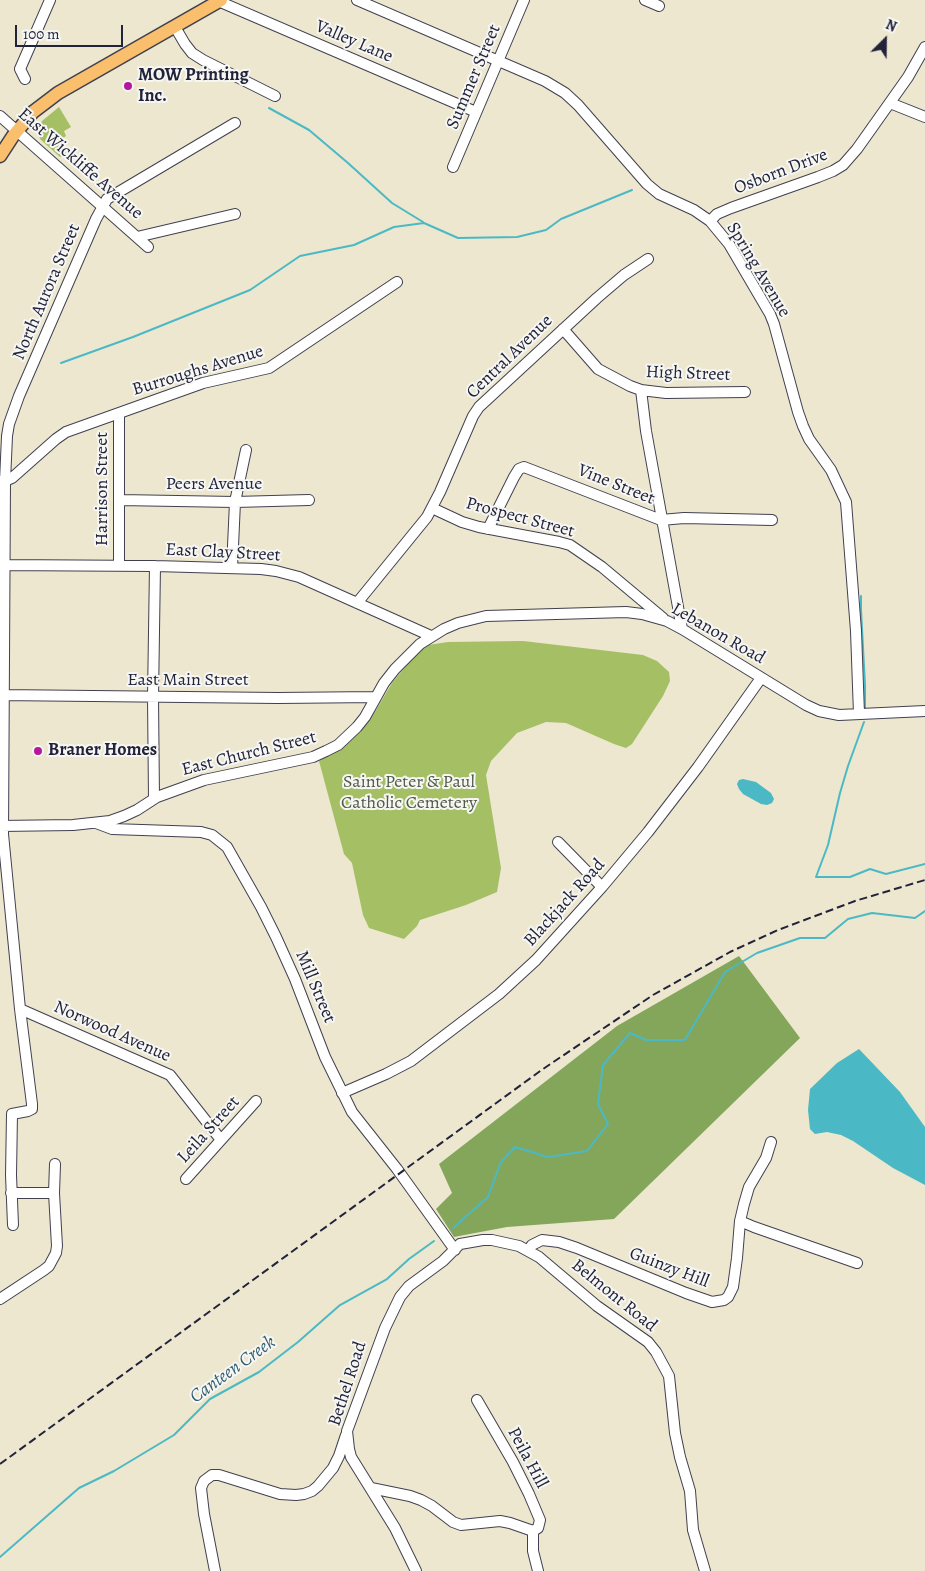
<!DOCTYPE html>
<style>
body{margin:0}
#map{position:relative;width:925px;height:1571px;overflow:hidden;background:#ece7ce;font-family:Alegreya,serif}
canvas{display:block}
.north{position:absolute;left:860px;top:15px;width:50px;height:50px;-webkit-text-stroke:4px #f6f6f2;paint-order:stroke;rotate:23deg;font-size:14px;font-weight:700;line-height:20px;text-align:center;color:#22223b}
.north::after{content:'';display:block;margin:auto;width:18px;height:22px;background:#22223b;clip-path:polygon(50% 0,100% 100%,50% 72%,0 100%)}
.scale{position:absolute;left:15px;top:25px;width:108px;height:22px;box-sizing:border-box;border:2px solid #22223b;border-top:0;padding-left:6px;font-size:15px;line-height:18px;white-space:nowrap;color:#22223b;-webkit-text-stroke:4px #f6f6f2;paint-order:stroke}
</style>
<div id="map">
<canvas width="925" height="1571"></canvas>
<div class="north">N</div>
<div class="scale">100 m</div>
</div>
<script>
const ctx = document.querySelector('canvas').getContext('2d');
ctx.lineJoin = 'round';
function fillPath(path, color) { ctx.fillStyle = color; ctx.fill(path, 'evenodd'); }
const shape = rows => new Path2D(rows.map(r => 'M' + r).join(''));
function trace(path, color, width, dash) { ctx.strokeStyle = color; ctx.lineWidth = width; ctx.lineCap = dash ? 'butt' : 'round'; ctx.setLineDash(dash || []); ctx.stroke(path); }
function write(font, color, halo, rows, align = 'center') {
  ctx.font = font + ' Alegreya,serif'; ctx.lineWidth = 4; ctx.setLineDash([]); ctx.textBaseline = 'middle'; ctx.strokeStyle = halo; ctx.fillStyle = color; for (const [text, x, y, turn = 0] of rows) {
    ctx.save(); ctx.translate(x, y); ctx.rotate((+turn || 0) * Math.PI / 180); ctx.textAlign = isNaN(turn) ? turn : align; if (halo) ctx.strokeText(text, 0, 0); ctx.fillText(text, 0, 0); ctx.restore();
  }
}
fillPath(shape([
 [59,107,71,127,64,131,66,136,60,140,68,153,60,157,40,139,38,132,39,125,42,121],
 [523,641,643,655,657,661,669,672,670,681,663,696,632,744,626,748,614,744,566,723,546,722,517,733,491,761,486,775,501,868,497,892,466,905,420,920,417,926,404,939,369,928,363,915,352,863,344,854,319,761,348,742,363,728,376,710,392,683,413,657,428,645,448,642]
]), '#a5bf65');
fillPath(shape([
 [739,956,800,1038,614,1219,507,1227,454,1237,436,1209,452,1193,439,1164,617,1026]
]), '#84a65a');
fillPath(shape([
 [743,779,756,782,771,793,774,799,772,803,767,805,761,804,743,794,739,789,737,784,739,780],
 [859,1049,900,1092,925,1127,925,1185,893,1168,853,1141,841,1135,827,1132,815,1134,810,1129,808,1110,810,1089,837,1063]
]), '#4bb9c5');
trace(shape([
 [269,108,309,130,348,163,392,203,423,222],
 [61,363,133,337,250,290,300,256,354,245,394,227,424,223,458,238,517,237,546,230,561,219,632,190],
 [861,596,861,610,865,685,865,708],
 [864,722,848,766,840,793,828,845,816,877,850,877,870,869,886,874,925,864],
 [453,1228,488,1197,501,1162,515,1147,548,1157,587,1151,608,1124,598,1104,603,1065,630,1033,646,1040,685,1040,725,972,757,953,800,938,825,938,848,919,872,913,915,918,925,911],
 [0,1557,79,1488,114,1471,174,1435,210,1399,259,1372,298,1342,340,1305,387,1279,409,1259,434,1241]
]), '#4bb9c5', 2);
const minor = shape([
 [357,0,545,81,565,93,578,105,647,184,659,194,694,210,710,221,729,244,770,314,774,324,798,412,803,426,809,439,831,470,846,502,856,631,859,714],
 [645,0,659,6],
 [218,1,476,112],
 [175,27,185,44,192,53,203,60,275,96],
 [25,79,20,69,50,0],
 [890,103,925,117],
 [0,116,148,247],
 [453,167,524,0],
 [710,221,717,214,731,208,818,177,833,171,843,165,857,149,908,77,925,47],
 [137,237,235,214],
 [563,329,598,369,630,386,641,390,666,393,745,392],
 [641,390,646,431,682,629],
 [0,481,5,481,12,478,56,439,66,432,203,383,269,368,397,282],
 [119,500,235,502,309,500],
 [432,508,462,522,479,527,559,542,570,545,602,567,663,618],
 [488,529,514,477,519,469,524,467,661,520,684,518,772,520],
 [0,565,155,566,261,569,276,571,299,577,431,636],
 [119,565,119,413],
 [232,568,235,502,246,450],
 [357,603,427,517,440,492,473,416,479,407,597,298,624,275,648,259],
 [0,695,278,698,376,697],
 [154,799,153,697,155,566],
 [96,823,112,829,201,832,212,835,227,847,261,907,276,937,295,979,325,1057,352,1112,397,1169,455,1250],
 [0,826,73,825,110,821,124,816,137,810,157,797,204,780,313,757,326,751,338,745,357,727,365,717,384,683,395,669,420,644,444,629,458,623,486,616,626,612,642,614,667,621,682,629,806,705,819,711,839,715,925,711],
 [558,842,602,887],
 [20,1009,170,1075,221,1140],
 [342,1093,386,1074,411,1061,499,994,536,960,602,887,648,832,698,767,761,678],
 [186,1179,256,1101],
 [11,1193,54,1193],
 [740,1221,754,1227,857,1263],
 [13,1225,11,1175,12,1114,28,1111,32,1109,32,1104,20,1009,3,834,5,481,7,436,9,424,19,396,96,219,107,199,235,123],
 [528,1250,532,1245,542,1240,559,1242,577,1248,686,1293,712,1302,724,1300,728,1297,733,1287,737,1258,740,1221,744,1204,749,1187,766,1158,771,1142],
 [0,1299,44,1270,49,1266,56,1253,57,1246,54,1193,55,1164],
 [371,1488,410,1496,421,1500,432,1506,453,1522,461,1525,500,1521,510,1523,533,1531,538,1528,540,1520,529,1494,513,1462,477,1400],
 [533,1531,533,1551,538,1571],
 [215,1571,204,1514,201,1488,204,1481,212,1475,219,1475,280,1494,296,1495,304,1494,312,1491,318,1486,333,1468,339,1456,346,1435],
 [416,1571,395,1528,351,1457,349,1449,347,1431,385,1328,400,1297,409,1286,443,1261,460,1244,483,1240,492,1240,519,1246,539,1257,597,1306,648,1342,656,1352,669,1376,675,1433,680,1457,690,1491,693,1530,705,1571]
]);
const major = shape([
 [0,156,13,136,33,112,58,93,221,0]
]);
trace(minor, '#404051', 12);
trace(major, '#404051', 15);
trace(minor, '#fff', 10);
trace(major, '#f9bf6d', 12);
trace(shape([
 [0,1464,543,1069,653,995,730,952,778,930,855,901,925,880]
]), '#22223b', 2, [8, 4]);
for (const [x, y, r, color] of [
 [128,86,5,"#b5179e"],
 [38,751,5,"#b5179e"]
]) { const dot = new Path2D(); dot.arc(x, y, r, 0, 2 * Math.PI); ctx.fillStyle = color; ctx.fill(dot); trace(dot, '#f6f6f2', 2); }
write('18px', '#22223b', '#f6f6f2', [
 ["Valley Lane",354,42,23],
 ["Summer Street",474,77,-67],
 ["East Wickliffe Avenue",80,164,41],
 ["Osborn Drive",781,172,-21],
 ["Spring Avenue",758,270,59],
 ["North Aurora Street",47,292,-67],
 ["Central Avenue",510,357,-44],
 ["Burroughs Avenue",198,371,-17],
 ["High Street",688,374,2],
 ["Peers Avenue",214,485],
 ["Vine Street",616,485,22],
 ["Harrison Street",103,489,-90],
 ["Prospect Street",520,518,15],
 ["East Clay Street",223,553,3],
 ["Lebanon Road",718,634,30],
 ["East Main Street",188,681],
 ["East Church Street",249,754,-14],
 ["Blackjack Road",565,903,-48],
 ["Mill Street",315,987,67],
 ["Norwood Avenue",112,1032,24],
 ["Leila Street",209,1130,-48],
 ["Guinzy Hill",669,1268,21],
 ["Belmont Road",614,1296,39],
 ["Bethel Road",348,1384,-72],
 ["Peila Hill",527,1458,62]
]);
write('bold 18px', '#22223b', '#f6f6f2', [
 ["MOW Printing",138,76],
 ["Inc.",138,97],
 ["Braner Homes",48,751]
], 'left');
write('18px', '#50594a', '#f6f6f2', [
 ["Saint Peter & Paul",409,783],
 ["Catholic Cemetery",409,804]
]);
write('italic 19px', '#325e72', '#f6f6f2', [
 ["Canteen Creek",233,1370,-36]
]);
</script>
